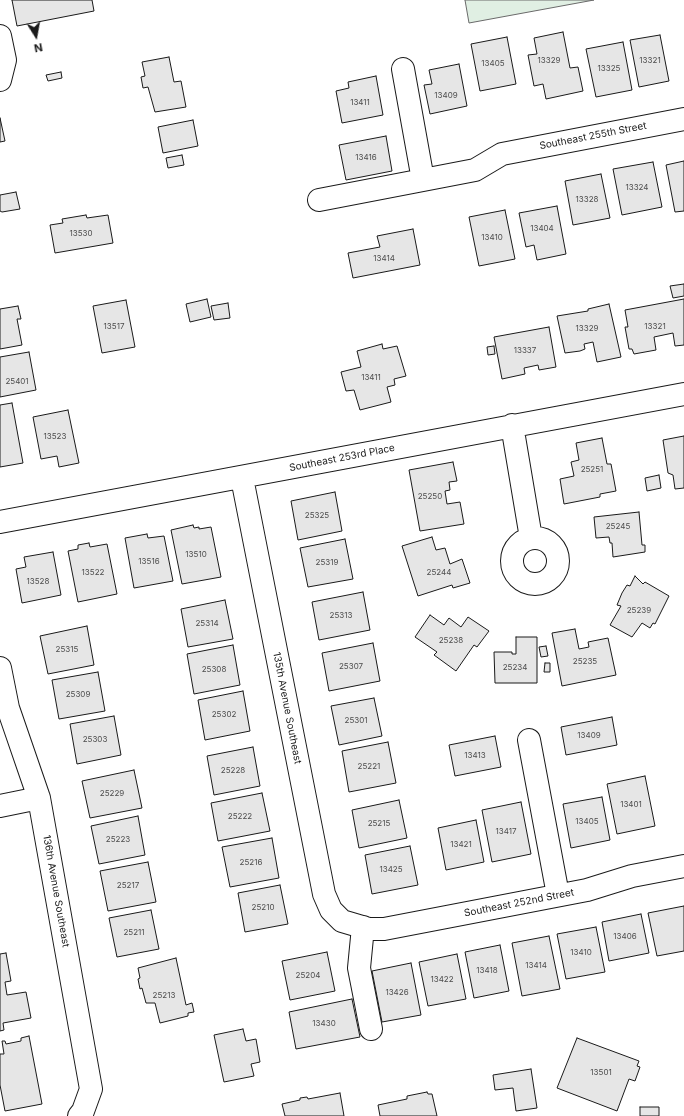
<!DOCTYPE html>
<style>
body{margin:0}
#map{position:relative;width:684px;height:1116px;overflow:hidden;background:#fff;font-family:Inter,sans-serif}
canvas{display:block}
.north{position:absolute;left:16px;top:16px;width:40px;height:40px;-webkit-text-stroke:3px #fff;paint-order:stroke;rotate:169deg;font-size:11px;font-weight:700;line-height:16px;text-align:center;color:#1a1a1a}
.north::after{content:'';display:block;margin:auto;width:14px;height:18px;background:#1a1a1a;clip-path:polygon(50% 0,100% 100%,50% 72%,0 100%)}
</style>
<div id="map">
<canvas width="684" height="1116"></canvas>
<div class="north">N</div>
</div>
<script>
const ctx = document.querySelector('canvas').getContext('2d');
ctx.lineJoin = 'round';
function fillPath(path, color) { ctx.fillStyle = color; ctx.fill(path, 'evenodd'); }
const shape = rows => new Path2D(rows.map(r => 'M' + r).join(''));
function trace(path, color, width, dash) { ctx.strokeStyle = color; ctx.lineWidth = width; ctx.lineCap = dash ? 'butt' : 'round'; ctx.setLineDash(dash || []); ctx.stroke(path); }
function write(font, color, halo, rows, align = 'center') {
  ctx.font = font + ' Inter,sans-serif'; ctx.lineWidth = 3; ctx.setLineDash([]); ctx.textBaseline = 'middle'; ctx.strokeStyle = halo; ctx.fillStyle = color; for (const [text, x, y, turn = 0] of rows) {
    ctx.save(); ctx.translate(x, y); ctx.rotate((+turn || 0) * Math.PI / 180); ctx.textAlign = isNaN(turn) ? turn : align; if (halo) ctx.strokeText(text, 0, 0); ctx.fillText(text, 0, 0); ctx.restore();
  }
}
const green = shape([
 [465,0,594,0,469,23,465,0]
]);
fillPath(green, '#e0efe3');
trace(green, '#6a6a6a', 1);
const building = shape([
 [12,0,92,0,94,11,17,26,12,0],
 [563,32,570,68,578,67,583,91,546,99,543,84,534,86,528,55,537,54,534,38,563,32],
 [660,35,669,81,639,87,630,40,660,35],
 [507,37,516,84,480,91,471,44,507,37],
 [623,42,632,90,596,97,586,49,623,42],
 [169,57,174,82,181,81,186,107,155,112,148,87,143,88,141,77,145,76,142,62,169,57],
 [459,64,467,106,430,114,424,85,432,84,429,70,459,64],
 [61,72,62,78,48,81,46,75,61,72],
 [376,76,383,115,342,123,336,91,349,88,348,82,376,76],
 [0,118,5,141,0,142,0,118],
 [193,120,198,146,163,153,158,127,193,120],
 [386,136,392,171,346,180,339,145,386,136],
 [182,155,184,165,168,168,166,158,182,155],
 [684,161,684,211,675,212,666,165,684,161],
 [653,162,662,207,622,215,613,169,653,162],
 [601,174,610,218,573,225,565,181,601,174],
 [16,192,20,209,2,212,0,211,0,195,16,192],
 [557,206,566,254,537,260,534,245,526,247,519,213,557,206],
 [505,210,515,259,479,266,469,217,505,210],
 [86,215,87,218,108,215,113,243,55,253,50,225,63,223,62,219,86,215],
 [413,229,420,265,353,278,348,253,380,247,377,236,413,229],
 [684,284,684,296,673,298,670,286,684,284],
 [207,299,211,317,190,322,186,304,207,299],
 [684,299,684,345,675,346,673,333,654,337,656,350,634,354,632,349,629,349,625,327,628,327,625,310,684,299],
 [126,300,135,347,102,353,93,306,126,300],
 [228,303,230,318,214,320,211,306,228,303],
 [609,304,621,357,597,362,593,342,584,344,585,349,580,351,565,353,557,316,588,311,588,309,609,304],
 [18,306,21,319,17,319,22,345,0,349,0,309,18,306],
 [549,327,556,367,539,370,538,365,524,368,525,374,502,379,494,337,549,327],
 [382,344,383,349,397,346,406,376,394,379,395,385,387,387,391,402,360,410,354,390,346,391,341,372,361,367,357,351,382,344],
 [494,346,495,354,488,355,487,347,494,346],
 [29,352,36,390,0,397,0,357,29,352],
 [12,403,23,463,0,467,0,405,12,403],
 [68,410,79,463,59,467,57,456,41,459,33,417,68,410],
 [684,436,684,488,675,489,673,475,668,473,663,440,684,436],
 [602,438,607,464,611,464,616,491,600,494,600,497,564,504,560,479,574,476,571,462,579,460,576,443,602,438],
 [453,462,457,481,449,482,450,490,445,491,447,504,460,502,464,524,420,531,409,470,453,462],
 [659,475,661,488,647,491,645,478,659,475],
 [335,492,342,531,298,540,291,501,335,492],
 [639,512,642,545,645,545,645,552,613,557,612,543,610,543,609,537,596,538,594,517,639,512],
 [193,525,194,528,199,527,199,529,211,527,221,577,182,584,171,530,193,525],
 [147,534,148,538,164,536,173,581,134,588,125,538,147,534],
 [432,537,436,550,445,548,450,564,462,559,470,583,453,588,452,585,418,596,402,546,432,537],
 [345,539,353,579,308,587,300,548,345,539],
 [89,543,90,547,107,544,117,594,78,602,68,551,78,549,78,545,89,543],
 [53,552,61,595,22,603,16,569,26,567,24,557,53,552],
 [635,576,643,584,645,582,669,596,655,624,653,623,650,628,642,623,632,637,610,625,621,606,617,605,622,593,627,585,630,586,635,576],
 [363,592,370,630,319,640,312,602,363,592],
 [225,600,233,639,188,647,181,609,225,600],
 [430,615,444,625,449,618,461,627,468,617,489,631,477,647,474,645,456,671,434,655,437,652,415,637,430,615],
 [87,626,94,665,48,674,40,636,87,626],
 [575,629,579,649,589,647,588,642,608,638,616,675,562,686,552,633,575,629],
 [516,637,537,637,537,683,495,683,494,652,512,652,512,654,516,654,516,637],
 [373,643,380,681,329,691,322,653,373,643],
 [233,645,240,685,194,694,187,654,233,645],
 [546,646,548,656,541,657,539,647,546,646],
 [545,663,550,663,550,672,544,672,545,663],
 [98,672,105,711,59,719,52,680,98,672],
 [243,691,250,731,205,740,198,700,243,691],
 [374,698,382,736,339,745,331,706,374,698],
 [114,716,121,755,77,764,70,724,114,716],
 [612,717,617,745,566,755,561,727,612,717],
 [495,736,501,767,455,776,449,745,495,736],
 [388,742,396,783,349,792,342,751,388,742],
 [253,747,260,786,214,795,207,756,253,747],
 [134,770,142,808,90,818,82,781,134,770],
 [645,776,655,826,617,834,607,784,645,776],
 [262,793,270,831,218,841,211,803,262,793],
 [602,797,610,840,571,848,563,804,602,797],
 [399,800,407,838,359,848,352,810,399,800],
 [521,802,531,854,492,862,482,810,521,802],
 [138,816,145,855,99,864,91,826,138,816],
 [476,820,484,862,446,870,438,828,476,820],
 [272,838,279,878,230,887,222,847,272,838],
 [410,846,418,885,372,894,365,855,410,846],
 [148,862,156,902,108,911,100,871,148,862],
 [280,885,288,924,245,932,238,893,280,885],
 [684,906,684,951,657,956,648,913,684,906],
 [151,910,159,949,117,957,109,918,151,910],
 [641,914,649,953,609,961,602,922,641,914],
 [596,927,605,972,566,979,557,934,596,927],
 [549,936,560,989,522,996,512,943,549,936],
 [500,945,509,991,474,998,465,952,500,945],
 [327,952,335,991,290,1000,282,961,327,952],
 [6,953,11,981,5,982,7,995,26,992,31,1018,3,1023,4,1030,0,1031,0,954,6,953],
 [457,954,466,999,428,1006,419,962,457,954],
 [176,958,186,1005,192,1003,194,1012,188,1013,188,1016,160,1023,155,1003,146,1003,142,988,140,989,138,979,140,978,138,968,176,958],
 [411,963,421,1015,382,1022,372,971,411,963],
 [352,999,360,1037,296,1049,289,1012,352,999],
 [243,1029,246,1041,256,1039,260,1062,251,1064,254,1076,224,1082,214,1035,243,1029],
 [29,1036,42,1104,5,1111,0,1085,0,1054,4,1054,2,1041,5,1041,6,1044,21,1041,21,1038,29,1036],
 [577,1038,639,1061,637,1066,640,1067,635,1081,629,1079,617,1111,557,1088,577,1038],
 [531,1069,537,1108,516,1111,513,1088,495,1090,493,1075,531,1069],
 [427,1092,428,1094,432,1094,437,1116,380,1116,378,1105,407,1099,407,1096,427,1092],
 [340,1093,344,1116,285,1116,282,1104,300,1100,300,1098,307,1097,308,1099,340,1093],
 [640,1107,659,1107,659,1116,640,1116,640,1107]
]);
fillPath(building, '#e6e6e6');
trace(building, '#1a1a1a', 1);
const minor = shape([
 [0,36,5,60,0,80],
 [403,69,423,180],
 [319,200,475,170,502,154,684,119],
 [512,425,531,538],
 [242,478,324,894,331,910,342,921,369,929,384,929,587,890,632,876,684,866],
 [0,522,684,394],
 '512 561a23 23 0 1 1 46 0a23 23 0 1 1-46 0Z',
 [0,668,8,708,39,798,91,1089,83,1111,79,1116],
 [529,740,558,895],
 [0,806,39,798],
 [363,927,359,968,371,1029]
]);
trace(minor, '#1a1a1a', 24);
trace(minor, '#fff', 22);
write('8px', '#4d4d4d', null, [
 ["13329",549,61],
 ["13321",650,61],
 ["13405",493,64],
 ["13325",609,69],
 ["13409",446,96],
 ["13411",360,103],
 ["13416",366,158],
 ["13324",637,188],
 ["13328",587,200],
 ["13404",542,229],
 ["13530",81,234],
 ["13410",492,238],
 ["13414",384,259],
 ["13517",114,327],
 ["13321",655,327],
 ["13329",587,329],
 ["13337",525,351],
 ["13411",371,378],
 ["25401",17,382],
 ["13523",55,437],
 ["25251",592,470],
 ["25250",430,497],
 ["25325",317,516],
 ["25245",618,527],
 ["13510",196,555],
 ["13516",149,562],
 ["25319",327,563],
 ["13522",93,573],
 ["25244",439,573],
 ["13528",38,582],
 ["25239",639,611],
 ["25313",341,616],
 ["25314",207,624],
 ["25238",451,641],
 ["25315",67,650],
 ["25235",585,662],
 ["25307",351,667],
 ["25234",515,668],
 ["25308",214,670],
 ["25309",78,695],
 ["25302",224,715],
 ["25301",356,721],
 ["13409",589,736],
 ["25303",95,740],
 ["13413",475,756],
 ["25221",369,767],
 ["25228",233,771],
 ["25229",112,794],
 ["13401",631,805],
 ["25222",240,817],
 ["13405",587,822],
 ["25215",379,824],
 ["13417",506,832],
 ["25223",118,840],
 ["13421",461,845],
 ["25216",251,863],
 ["13425",391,870],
 ["25217",128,886],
 ["25210",263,908],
 ["25211",134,933],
 ["13406",625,937],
 ["13410",581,953],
 ["13414",536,966],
 ["13418",487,971],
 ["25204",308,976],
 ["13422",442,980],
 ["13426",397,993],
 ["25213",164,996],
 ["13430",324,1024],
 ["13501",601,1073]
]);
write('10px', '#1a1a1a', '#fff', [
 ["Southeast 255th Street",593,136,-11],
 ["Southeast 253rd Place",342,458,-11],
 ["135th Avenue Southeast",287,708,79],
 ["136th Avenue Southeast",56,891,80],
 ["Southeast 252nd Street",519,903,-11]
]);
</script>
